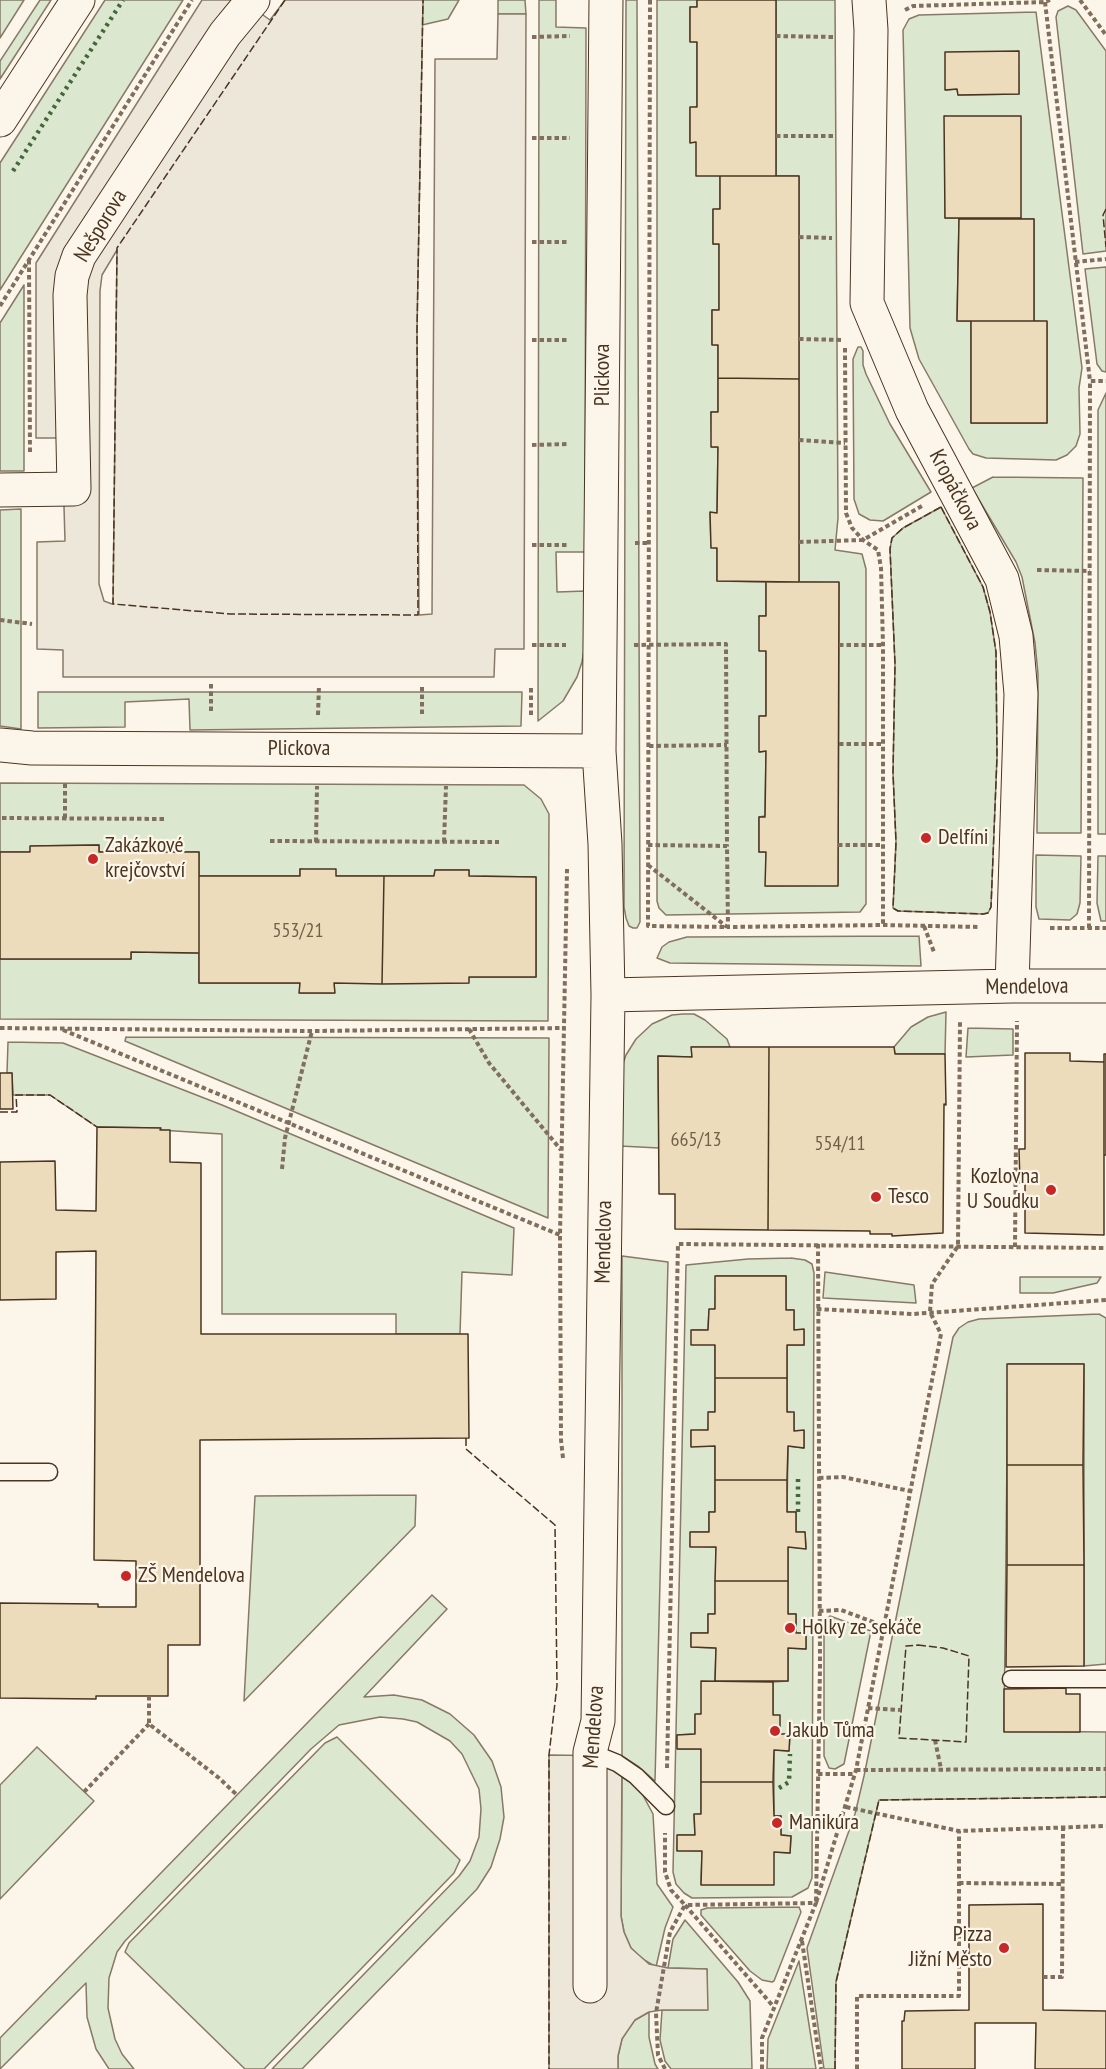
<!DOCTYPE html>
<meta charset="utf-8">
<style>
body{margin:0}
canvas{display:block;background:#fbf6e9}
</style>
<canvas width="1106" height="2069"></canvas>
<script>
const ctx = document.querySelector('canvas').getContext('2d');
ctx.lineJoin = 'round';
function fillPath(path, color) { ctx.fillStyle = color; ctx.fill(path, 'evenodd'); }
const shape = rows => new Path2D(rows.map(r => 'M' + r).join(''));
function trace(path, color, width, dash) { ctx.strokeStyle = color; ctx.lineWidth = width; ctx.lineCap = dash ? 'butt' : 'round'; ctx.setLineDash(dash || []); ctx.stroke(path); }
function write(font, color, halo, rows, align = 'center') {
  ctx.font = font + ' "PT Sans Narrow",sans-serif'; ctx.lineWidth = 4.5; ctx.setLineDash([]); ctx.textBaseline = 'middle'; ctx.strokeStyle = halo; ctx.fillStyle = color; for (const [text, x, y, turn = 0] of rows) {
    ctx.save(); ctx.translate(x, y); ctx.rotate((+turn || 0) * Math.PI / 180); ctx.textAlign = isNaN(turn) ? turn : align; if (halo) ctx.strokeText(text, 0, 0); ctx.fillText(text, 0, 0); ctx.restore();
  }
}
const green = shape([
 [0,0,24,0,0,38,0,0],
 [40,0,51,0,0,79,0,61,40,0],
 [105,0,183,0,0,290,0,163,105,0],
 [423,0,459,0,448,19,422,25,423,0],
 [498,0,525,0,526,14,498,14,498,0],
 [539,0,556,0,556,27,586,28,585,552,556,552,557,592,586,591,585,645,582,662,577,677,563,701,538,721,539,0],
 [626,0,637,0,640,922,637,928,633,928,629,926,626,918,624,907,626,0],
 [657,0,697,0,697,7,690,7,690,41,697,42,697,107,690,108,690,142,696,142,720,176,720,209,713,210,713,244,719,244,719,310,712,310,712,344,718,345,718,412,711,412,712,447,718,447,717,513,710,513,711,547,717,548,717,581,766,582,766,616,759,616,766,651,766,716,760,716,760,752,766,751,765,816,759,817,759,852,766,852,766,886,838,885,839,583,799,582,799,176,776,176,776,0,835,0,838,518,835,550,862,554,866,569,866,904,860,912,666,915,659,908,657,901,657,0],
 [1068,6,1076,10,1106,51,1106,251,1083,254,1056,17,1058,11,1068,6],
 [1036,12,1082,368,1079,388,1080,434,1076,446,1067,455,1056,460,986,458,973,454,969,449,919,359,910,328,903,30,909,19,919,15,1036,12],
 [1018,51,1019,94,958,95,957,89,946,90,1018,51],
 [945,116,1021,218,945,218,945,116],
 [959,219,1034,219,1034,321,1047,322,1047,423,971,423,971,321,957,321,959,219],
 [1106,267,1106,372,1102,371,1097,364,1085,269,1106,267],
 [24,285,24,471,0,471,0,323,24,285],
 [858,347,861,347,863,351,863,365,866,374,890,424,931,492,883,521,870,520,859,514,854,499,853,359,858,347],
 [1106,393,1106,834,1098,834,1098,410,1106,393],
 [993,477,1083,478,1081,833,1037,833,1038,674,1035,643,1022,577,1016,562,972,488,993,477],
 [941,507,983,587,990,612,996,652,997,757,991,907,988,913,983,914,898,911,893,908,896,842,893,773,895,664,890,549,892,538,903,528,941,507],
 [21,509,21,729,0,726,0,510,21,509],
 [38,692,522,692,521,726,190,730,189,699,125,702,125,727,38,728,38,692],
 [0,783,524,785,541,799,549,814,548,1021,0,1019,0,959,131,959,131,952,199,953,199,983,300,983,300,993,334,993,334,983,468,983,469,977,536,977,536,877,469,876,469,870,435,870,434,876,336,876,300,869,300,876,199,876,199,852,99,852,99,845,31,846,30,852,0,852,0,783],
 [1036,855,1081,856,1080,903,1077,914,1070,920,1039,919,1036,907,1036,855],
 [1098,856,1106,856,1106,921,1101,921,1097,903,1098,856],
 [919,936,921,966,670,963,657,958,662,947,669,942,687,937,919,936],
 [946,1012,945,1054,895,1054,894,1047,911,1027,928,1017,946,1012],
 [683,1014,694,1014,705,1020,727,1039,730,1047,692,1047,692,1057,658,1056,659,1148,620,1146,622,1066,626,1055,636,1039,652,1024,672,1015,683,1014],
 [968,1028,1013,1029,1013,1055,966,1057,968,1028],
 [126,1037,549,1038,548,1218,125,1041,126,1037],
 [8,1042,63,1043,222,1105,514,1228,512,1275,462,1272,460,1334,396,1334,396,1314,222,1314,222,1134,160,1130,160,1128,97,1127,50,1095,13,1095,12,1073,7,1073,8,1042],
 [622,1256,668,1262,655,1781,639,1767,622,1756,622,1256],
 [791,1258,805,1260,812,1264,814,1273,812,1878,808,1888,792,1897,692,1898,684,1893,676,1884,673,1872,686,1265,748,1259,791,1258],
 [716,1276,786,1276,786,1310,794,1310,794,1330,804,1330,804,1345,787,1345,787,1412,794,1413,794,1431,804,1431,804,1448,788,1446,787,1512,796,1512,796,1532,805,1532,806,1548,788,1547,788,1614,796,1614,796,1633,806,1633,806,1649,788,1648,788,1681,773,1682,773,1715,780,1734,790,1735,789,1751,774,1750,774,1816,781,1816,781,1835,791,1836,790,1853,774,1852,701,1884,702,1851,677,1850,678,1835,695,1835,694,1815,701,1814,701,1749,678,1749,677,1735,695,1734,695,1715,701,1714,715,1681,716,1648,691,1647,691,1633,708,1633,708,1614,715,1614,716,1547,690,1546,691,1532,709,1532,709,1512,715,1512,715,1446,691,1446,691,1431,708,1430,709,1412,715,1412,715,1345,692,1330,708,1330,709,1310,715,1309,716,1276],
 [825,1272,914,1285,916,1303,823,1298,825,1272],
 [1020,1277,1101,1277,1097,1283,1053,1293,1020,1293,1020,1277],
 [1099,1314,1106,1318,1106,1664,1084,1666,1084,1364,1008,1364,1004,1731,1106,1732,1106,1797,879,1800,836,1982,835,2069,824,2069,807,1948,855,1814,864,1776,953,1337,959,1328,968,1322,979,1319,1099,1314],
 [416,1495,415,1526,244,1701,255,1496,416,1495],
 [432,1595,447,1609,364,1697,394,1695,422,1700,450,1714,474,1735,492,1761,501,1787,504,1817,500,1839,491,1867,477,1889,302,2069,272,2069,459,1876,470,1861,479,1837,481,1809,479,1789,462,1754,450,1741,417,1722,403,1719,380,1717,339,1725,311,1749,125,1941,117,1952,109,1978,108,2008,115,2039,122,2054,134,2069,109,2069,96,2049,87,2017,86,1983,0,2069,0,2038,432,1595],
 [830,1616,871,1631,844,1764,835,1769,829,1768,824,1756,824,1622,830,1616],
 [337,1737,460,1860,454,1873,264,2069,245,2069,125,1952,129,1943,325,1743,337,1737],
 [37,1747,94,1801,0,1899,0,1785,37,1747],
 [622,1777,638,1786,653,1814,657,1884,673,1907,665,1928,656,1967,641,1958,631,1948,624,1932,621,1916,622,1777],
 [799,1907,801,1912,774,1981,772,1982,762,1980,750,1971,701,1915,701,1910,707,1908,799,1907],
 [685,1920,738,1982,750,2001,752,2069,671,2069,665,2061,660,2040,662,2010,707,2010,707,1969,668,1968,673,1939,685,1920],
 [799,1961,816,2069,767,2069,768,2039,799,1961],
 [649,2012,649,2037,655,2064,658,2069,618,2069,618,2056,622,2039,628,2028,635,2020,649,2012]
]);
fillPath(green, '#dce7d0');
trace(green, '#887966', 1.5);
const parking = shape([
 [202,0,242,0,270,20,285,0,423,0,417,330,419,615,432,614,435,59,497,59,498,14,526,14,524,649,495,649,494,677,63,677,63,650,37,649,37,542,65,541,62,438,36,438,36,263,202,0],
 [117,250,113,604,112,604,104,601,99,584,100,291,102,275,117,250],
 [549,1755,622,1756,621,1916,624,1932,631,1948,649,1964,668,1968,707,1969,708,2010,662,2010,649,2012,635,2020,622,2039,618,2056,618,2069,549,2069,549,1755]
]);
fillPath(parking, '#ede7d9');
trace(parking, '#887966', 1.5);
const building = shape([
 [697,0,776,0,776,176,696,176,696,142,690,143,690,107,697,107,697,42,690,42,690,7,697,7,697,0],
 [1019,51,1019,94,958,95,957,89,945,90,945,52,1019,51],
 [944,116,1021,116,1021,218,945,218,944,116],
 [720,176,799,176,799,379,718,378,718,345,712,345,712,310,719,310,719,244,713,244,713,209,720,209,720,176],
 [959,219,1034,219,1034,321,957,321,959,219],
 [971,321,1047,321,1047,423,971,423,971,321],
 [718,378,799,379,799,582,717,581,717,548,711,548,710,512,717,513,718,447,711,447,711,412,718,412,718,378],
 [766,582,839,582,838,886,765,886,766,852,759,852,759,817,765,817,766,751,759,752,759,716,766,716,766,651,759,651,759,616,766,616,766,582],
 [99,845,99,852,199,852,199,953,131,952,131,959,0,959,0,852,30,852,30,846,99,845],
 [300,869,336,869,336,876,384,876,382,984,334,983,335,993,299,993,300,983,199,983,199,876,300,876,300,869],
 [435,870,469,870,469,876,536,877,536,977,469,977,469,983,382,984,384,876,434,876,435,870],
 [691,1047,769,1047,768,1230,675,1229,675,1194,659,1194,658,1056,692,1057,691,1047],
 [769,1047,894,1047,895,1054,945,1054,946,1105,944,1104,943,1233,892,1236,892,1234,870,1234,870,1231,768,1230,769,1047],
 [1025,1053,1070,1053,1070,1061,1104,1062,1104,1235,1025,1233,1025,1182,1020,1183,1019,1149,1025,1149,1025,1053],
 [1104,1054,1106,1054,1106,1155,1104,1155,1104,1054],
 [0,1073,12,1073,13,1109,0,1109,0,1073],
 [97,1127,161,1128,160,1130,170,1130,170,1162,201,1163,201,1334,468,1334,469,1438,200,1440,200,1645,168,1645,168,1696,96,1696,96,1699,0,1698,0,1603,98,1604,98,1607,136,1607,136,1561,94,1560,96,1251,56,1252,56,1299,0,1300,0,1162,55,1161,56,1210,96,1211,97,1127],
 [715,1276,786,1276,786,1310,794,1310,794,1330,804,1329,804,1345,787,1345,787,1378,715,1378,715,1345,691,1345,691,1330,708,1330,709,1309,715,1309,715,1276],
 [1007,1364,1084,1364,1083,1465,1007,1465,1007,1364],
 [715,1378,787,1378,787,1412,794,1412,794,1431,804,1430,804,1448,788,1446,787,1480,715,1480,715,1446,691,1447,691,1430,708,1430,708,1412,715,1412,715,1378],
 [1007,1465,1083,1465,1084,1565,1007,1565,1007,1465],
 [715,1480,787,1480,787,1512,796,1512,796,1532,805,1532,806,1549,788,1547,788,1581,715,1581,716,1547,690,1547,690,1532,709,1532,709,1512,715,1512,715,1480],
 [1007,1565,1084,1565,1084,1666,1006,1667,1007,1565],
 [715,1581,788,1581,788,1614,796,1614,796,1633,806,1633,806,1649,788,1648,788,1681,715,1681,716,1648,691,1647,691,1633,708,1633,708,1614,715,1614,715,1581],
 [701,1681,773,1682,773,1715,780,1715,780,1734,790,1734,789,1751,774,1750,773,1782,701,1782,701,1749,677,1749,677,1735,695,1734,695,1714,701,1714,701,1681],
 [1066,1688,1066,1694,1080,1694,1080,1732,1004,1732,1004,1689,1066,1688],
 [701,1782,773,1782,774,1816,781,1816,781,1835,791,1836,790,1853,774,1852,774,1885,701,1885,702,1851,677,1851,677,1835,695,1835,694,1814,701,1814,701,1782],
 [1043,1904,1043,2010,1106,2011,1106,2069,1035,2069,1036,2023,975,2023,975,2069,902,2069,902,2021,904,2021,905,2011,969,2010,969,1905,1043,1904]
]);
fillPath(building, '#ecdcbc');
trace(building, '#4a3520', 1.5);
const service = shape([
 [0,1472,49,1472],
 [1011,1679,1106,1679],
 [590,1752,617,1763,636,1776,666,1806]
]);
const minor = shape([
 [869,0,871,30,867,303,912,410,1002,579,1016,636,1021,694,1012,986],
 [0,490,74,489,70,295,72,276,79,256,225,34,253,0],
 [0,745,32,748,599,751],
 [608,995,1012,986,1106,986],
 [590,1986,590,1752,598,1721,608,995,605,844,599,751,606,0]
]);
const secondary = shape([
 [0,120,78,0]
]);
trace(service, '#4a3520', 19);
trace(minor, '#4a3520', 35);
trace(secondary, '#4a3520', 35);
trace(shape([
 [650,0,648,926,728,927],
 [1080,0,1106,35],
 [1045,2,1090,381,1106,381],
 [905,10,913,6,1045,2,1050,0],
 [776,36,835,37],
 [532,37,570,36],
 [776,136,835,136],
 [532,138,570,138],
 [799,237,832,238],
 [532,242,568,242],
 [29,260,30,453],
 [1075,262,1106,259],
 [0,306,192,0],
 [799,339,843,340],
 [532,340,568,340],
 [845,348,846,513,852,528,863,540,878,550,881,568,883,645,883,925],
 [799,440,845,443],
 [532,445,568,444],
 [799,542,863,540,922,506],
 [635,543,649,543],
 [532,545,567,545],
 [1037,570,1090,571],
 [0,620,32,624],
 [532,645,566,645],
 [634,645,726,644,727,846],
 [839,645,883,645],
 [211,684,211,714],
 [422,714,422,685],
 [318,715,319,685],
 [531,715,531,686],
 [839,744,883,744],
 [649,746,727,745],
 [2,818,166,819],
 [65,818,65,783],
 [270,841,499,842],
 [316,842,317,786],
 [444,842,446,786],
 [648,845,727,846,728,927,883,925,979,927],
 [838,845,883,845],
 [648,865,727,927],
 [924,926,934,952],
 [1050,928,1106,928],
 [1089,928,1090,381],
 [0,1028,312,1031,565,1028],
 [469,1029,489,1063,561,1150],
 [63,1030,560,1235],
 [282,1169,285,1138,312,1031],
 [818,1244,820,1666,816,1903,856,1770,941,1334,930,1312,932,1284,958,1246,960,1022],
 [1015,1247,1017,1021],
 [817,1309,913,1314,1106,1300],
 [563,1458,561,1440,560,1235,567,869],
 [819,1478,843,1477,910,1491],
 [819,1611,841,1610,884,1626],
 [149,1696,149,1724,219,1778,238,1796],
 [868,1708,900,1710],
 [935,1740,941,1769],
 [667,1768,678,1244,1106,1248],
 [856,1770,1106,1769],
 [818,1774,854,1774],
 [84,1792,149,1724],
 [846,1807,959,1831,1106,1826],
 [959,1883,1064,1884],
 [802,1941,821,2069],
 [1043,1977,1062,1977,1063,1828],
 [665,2069,658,2055,656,2013,670,1932,685,1905,671,1890,665,1872,665,1833],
 [762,2069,762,2038,816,1903,685,1905,773,2006],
 [857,2069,857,1996,959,1996,959,1831]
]), '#7f6f5c', 4, [4.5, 3]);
trace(service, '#fbf6e9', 16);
trace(minor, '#fbf6e9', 33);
trace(secondary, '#fbf6e9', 33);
trace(shape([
 [13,171,123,0],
 [798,1479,798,1516],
 [779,1788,789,1782,790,1754]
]), '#436837', 4.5, [3, 4.5]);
trace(shape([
 [285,0,117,248,113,604,230,614,418,615,417,330,423,0],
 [1106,209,1103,215,1106,247],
 [941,507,983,587,990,612,996,652,997,757,991,907,988,913,983,914,898,911,893,908,896,842,893,773,895,664,890,549,892,538,903,528,941,507],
 [0,1112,17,1112,16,1095,50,1095,97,1127],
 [466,1438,466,1449,555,1525,557,1685,549,1755,549,2069],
 [918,1645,943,1648,969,1656,966,1742,899,1738,906,1646,918,1645],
 [835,2069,836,1982,879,1800,1106,1797]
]), '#4a3520', 1.5, [8, 3]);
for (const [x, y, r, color] of [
 [926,838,6,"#c62828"],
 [93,859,6,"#c62828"],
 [1051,1190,6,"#c62828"],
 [876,1197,6,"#c62828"],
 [126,1576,6,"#c62828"],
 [790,1628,6,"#c62828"],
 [775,1731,6,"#c62828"],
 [777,1823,6,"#c62828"],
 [1004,1948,6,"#c62828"]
]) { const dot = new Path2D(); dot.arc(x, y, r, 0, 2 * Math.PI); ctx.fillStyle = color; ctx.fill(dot); trace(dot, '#fbf6e9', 2); }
write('20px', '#725f47', null, [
 ["553/21",298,931],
 ["665/13",696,1140],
 ["554/11",840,1144]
]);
write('22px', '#4a3520', '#fbf6e9', [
 ["Nešporova",101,226,-59],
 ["Plickova",603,375,-90],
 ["Kropáčkova",955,490,62],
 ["Plickova",299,749],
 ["Mendelova",1027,987,-1],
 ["Mendelova",604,1242,-89],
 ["Mendelova",594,1727,-86]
]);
write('22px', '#4a3520', '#fbf6e9', [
 ["Delfíni",938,838],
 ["Zakázkové",105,846],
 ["krejčovství",105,871],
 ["Kozlovna",1039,1177,"right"],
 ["U Soudku",1039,1202,"right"],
 ["Tesco",888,1197],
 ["ZŠ Mendelova",138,1576],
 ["Holky ze sekáče",802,1628],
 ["Jakub Tůma",787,1731],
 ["Manikúra",789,1823],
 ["Pizza",992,1935,"right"],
 ["Jižní Město",992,1960,"right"]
], 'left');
</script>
